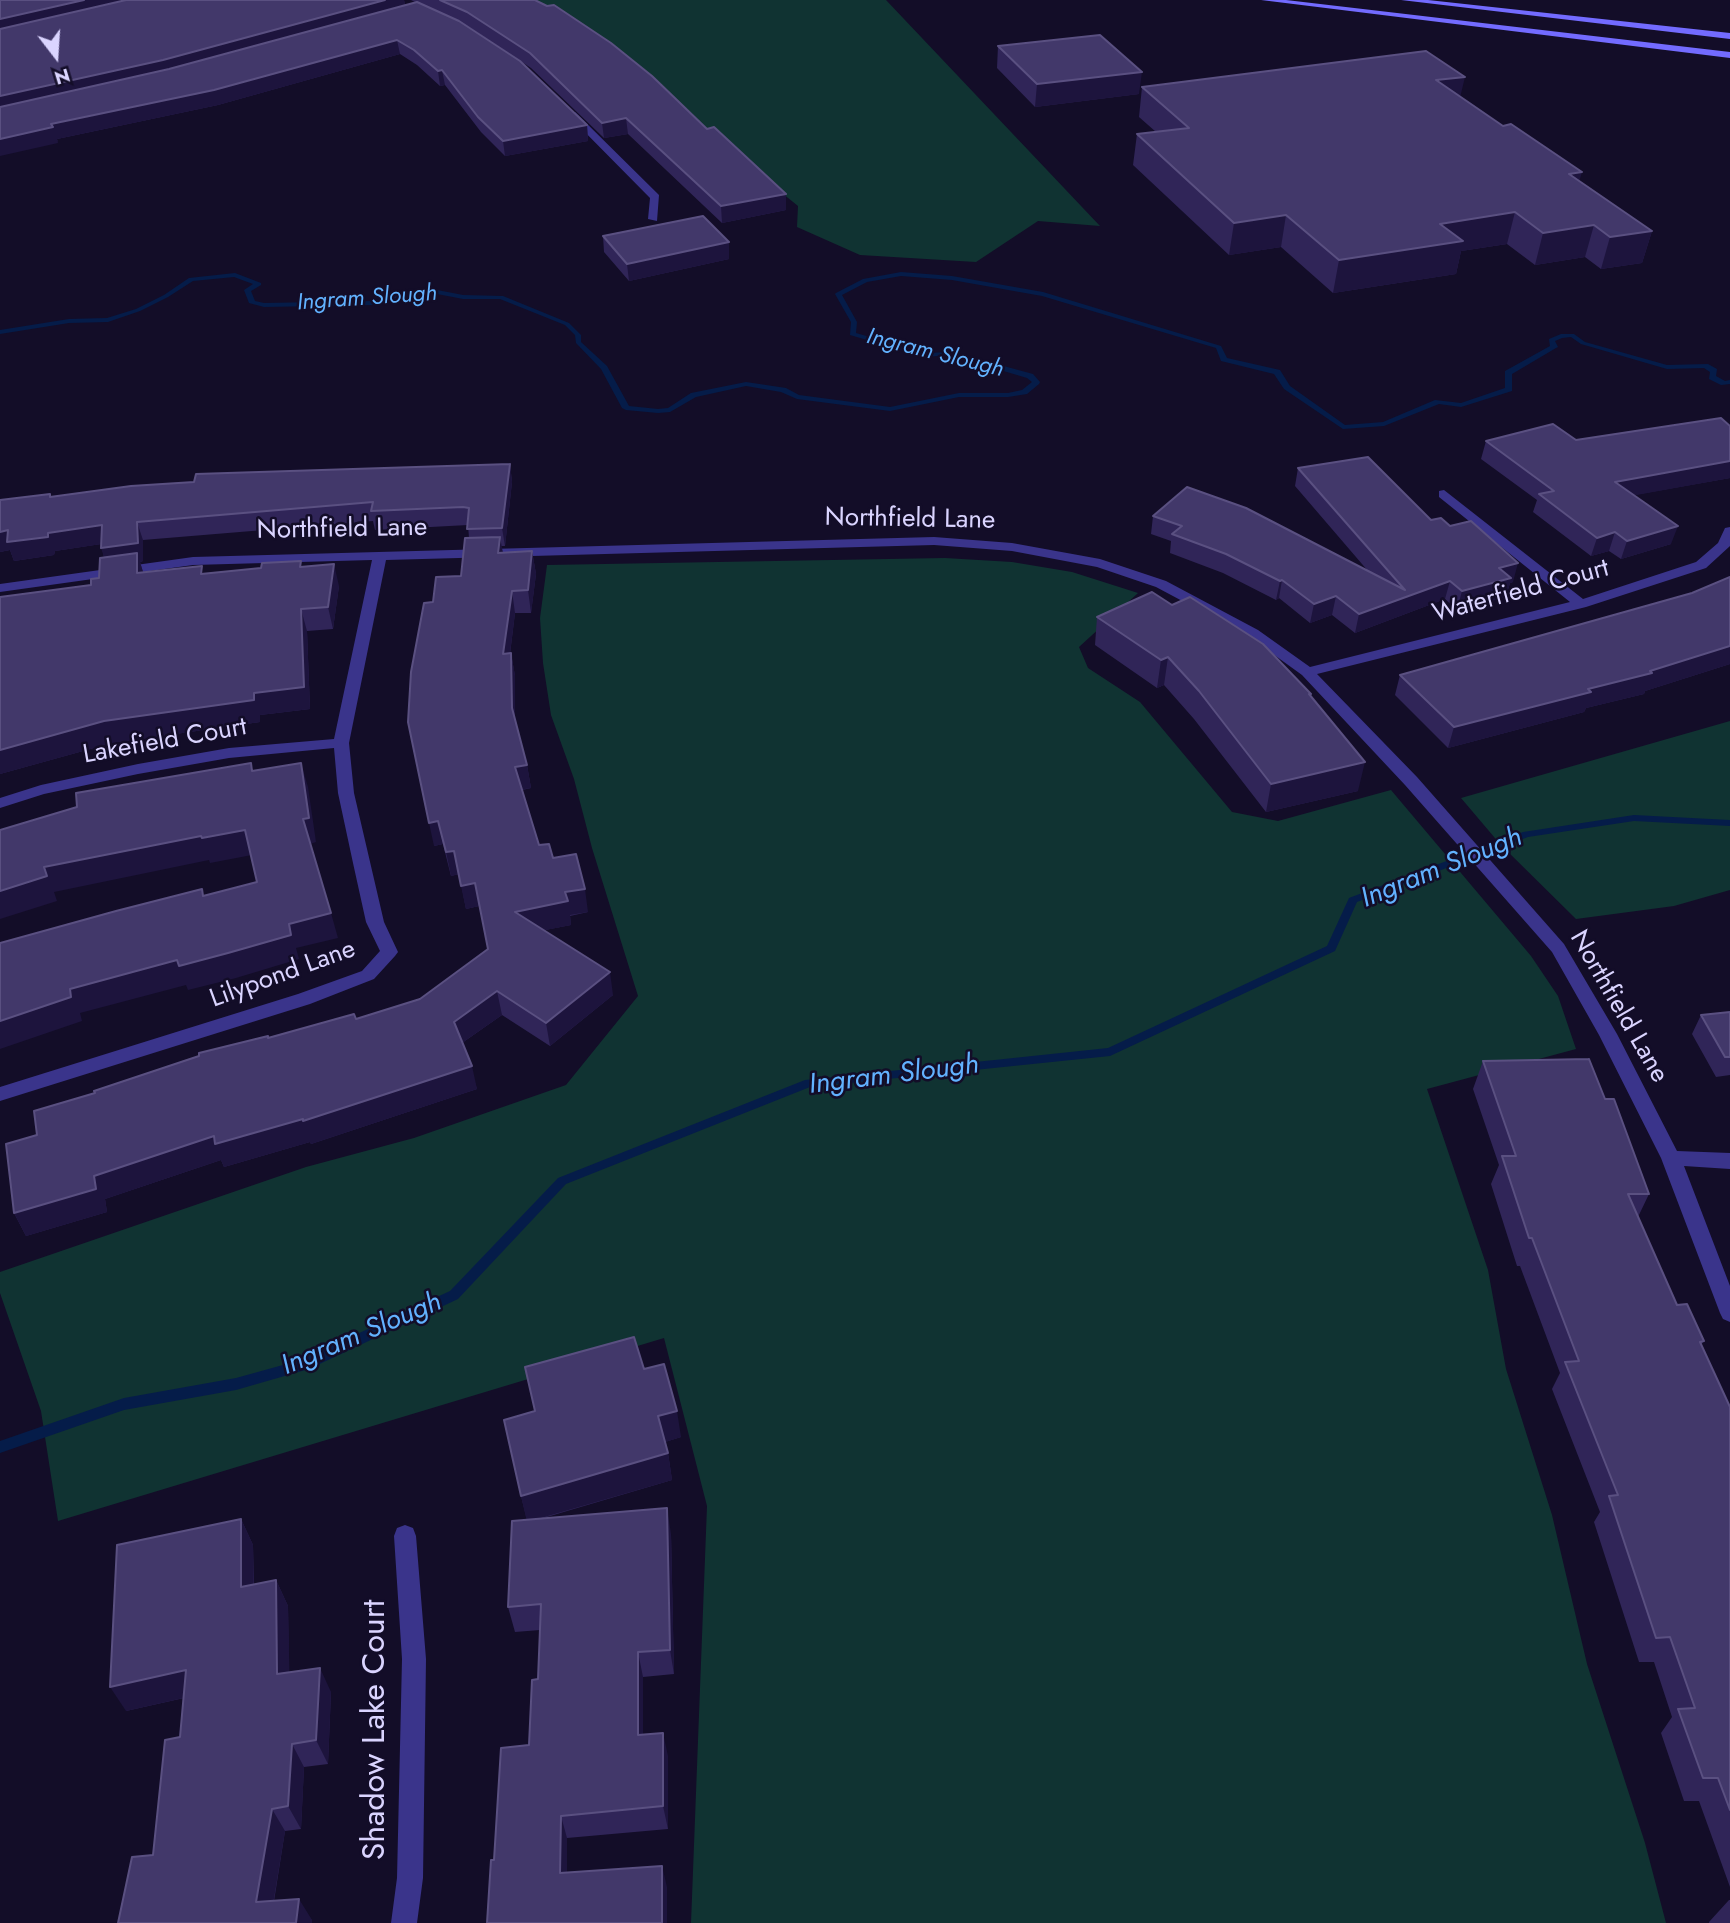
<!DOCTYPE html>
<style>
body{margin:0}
#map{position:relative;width:1730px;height:1923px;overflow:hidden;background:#130d28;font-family:Jost,sans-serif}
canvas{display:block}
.north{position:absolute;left:21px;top:21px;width:70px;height:70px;-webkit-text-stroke:5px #130d28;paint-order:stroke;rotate:163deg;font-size:19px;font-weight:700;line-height:28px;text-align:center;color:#dad4ff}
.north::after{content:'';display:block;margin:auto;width:24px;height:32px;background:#dad4ff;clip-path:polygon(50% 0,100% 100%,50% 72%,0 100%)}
</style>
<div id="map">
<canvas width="1730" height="1923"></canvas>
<div class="north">N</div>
</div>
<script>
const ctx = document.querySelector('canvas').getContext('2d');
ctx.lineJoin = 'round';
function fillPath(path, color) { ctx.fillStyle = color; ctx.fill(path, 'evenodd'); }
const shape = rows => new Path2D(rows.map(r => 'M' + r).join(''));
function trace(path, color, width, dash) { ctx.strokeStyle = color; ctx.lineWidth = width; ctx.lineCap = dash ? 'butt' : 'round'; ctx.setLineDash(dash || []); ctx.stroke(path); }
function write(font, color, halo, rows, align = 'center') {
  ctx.font = font + ' Jost,sans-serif'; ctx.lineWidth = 5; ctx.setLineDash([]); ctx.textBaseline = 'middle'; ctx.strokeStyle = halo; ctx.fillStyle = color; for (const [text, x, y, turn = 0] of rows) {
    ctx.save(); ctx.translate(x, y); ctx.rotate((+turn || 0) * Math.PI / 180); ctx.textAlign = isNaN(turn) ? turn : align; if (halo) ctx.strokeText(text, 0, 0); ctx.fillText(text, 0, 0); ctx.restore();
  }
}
fillPath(shape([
 [527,0,886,0,1100,226,1038,221,976,262,860,255,797,227,798,206,735,155],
 [945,558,1012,562,1072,572,1138,593,1079,647,1088,668,1140,702,1232,812,1278,821,1391,790,1531,956,1558,996,1576,1049,1427,1089,1488,1270,1506,1369,1552,1515,1587,1664,1645,1843,1666,1923,691,1923,707,1506,664,1338,58,1521,41,1411,0,1293,0,1272,306,1167,414,1138,566,1085,638,996,592,848,574,779,551,715,543,663,540,618,547,565],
 [1730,721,1730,890,1674,906,1576,919,1500,844,1461,798]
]), '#103332');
fillPath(shape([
 [901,272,952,276,1043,292,1221,346,1227,358,1280,370,1290,386,1345,425,1383,422,1435,400,1461,403,1505,388,1505,371,1550,346,1549,339,1561,334,1574,334,1585,342,1667,365,1708,364,1717,369,1716,376,1725,381,1730,380,1730,384,1721,385,1709,379,1710,372,1704,368,1667,369,1581,344,1571,337,1562,338,1555,341,1558,347,1556,348,1512,374,1512,391,1461,407,1439,404,1384,426,1343,429,1284,389,1274,374,1221,361,1216,348,1042,296,952,280,901,276,867,282,842,295,857,322,856,333,925,353,952,352,1033,374,1040,382,1039,384,1027,394,1008,397,959,397,890,411,797,399,781,392,746,386,696,397,670,412,658,413,626,410,622,408,601,369,576,343,575,335,565,325,500,299,463,299,432,293,398,298,375,305,264,307,249,303,244,290,253,284,234,277,193,281,168,297,140,311,108,322,69,323,0,334,0,330,69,319,107,318,136,309,164,295,189,278,235,273,261,283,261,285,251,291,255,301,264,303,374,301,397,294,432,289,463,295,503,296,569,323,581,335,581,342,607,366,629,406,658,409,668,408,691,393,746,382,786,388,799,395,890,407,959,393,1008,393,1022,390,1032,382,1027,378,950,355,925,357,850,335,851,322,835,294,836,293,863,279,901,272],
 [1634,815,1730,820,1730,826,1634,821,1528,837,1357,902,1335,951,1110,1056,810,1087,566,1184,458,1299,309,1369,236,1390,124,1410,0,1453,0,1441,124,1398,236,1378,301,1360,450,1291,558,1178,805,1080,1108,1048,1327,946,1349,898,1523,832,1634,815]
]), '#051c49');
fillPath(shape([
 [569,112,575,112,659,195,657,221,648,219,650,198,569,116,569,112],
 [1444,490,1583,599,1696,562,1718,543,1725,528,1730,527,1730,546,1706,568,1586,607,1317,674,1417,777,1564,944,1617,1034,1677,1151,1730,1153,1730,1169,1684,1166,1730,1286,1730,1322,1723,1319,1720,1313,1661,1158,1599,1035,1552,952,1405,785,1302,675,1248,636,1156,587,1097,567,1012,551,934,545,386,560,349,743,354,793,384,922,398,952,395,956,374,979,310,1004,0,1101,0,1087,298,994,362,971,380,951,366,922,353,863,338,793,334,748,229,758,138,774,44,794,0,808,0,798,41,785,138,764,229,748,334,739,372,560,193,565,0,592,0,584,193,557,934,537,1012,543,1100,559,1166,581,1258,630,1310,667,1570,602,1439,497,1439,491,1444,490],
 [405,1525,413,1528,416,1536,426,1659,423,1878,417,1923,391,1923,397,1878,402,1659,394,1536,397,1528,405,1525]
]), '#3a348b');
fillPath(shape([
 [1261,0,1286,0,1730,52,1730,58,1261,0],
 [1401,0,1428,0,1730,33,1730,39,1401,0]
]), '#736bff');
fillPath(shape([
 [0,0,404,0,405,5,415,2,411,0,535,0,786,210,722,223,628,134,604,138,531,68,469,27,463,24,587,125,588,141,505,156,481,132,445,85,440,86,417,65,400,54,218,105,57,139,58,143],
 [998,46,1139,94,1035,107,997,68],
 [1142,87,1460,97,1579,181,1652,231,1642,263,1601,269,1585,257,1535,265,1507,244,1461,251,1456,274,1333,293,1281,247,1229,255,1133,165,1137,134,1156,132,1139,117],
 [603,236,729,259,629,281,604,252],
 [1486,441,1730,478,1634,495,1671,544,1621,559,1609,551,1591,556,1533,512,1537,500,1481,459],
 [510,464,512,482,505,546,501,546,503,553,532,551,536,574,531,613,515,613,510,654,511,653,515,676,515,722,527,765,531,788,522,790,539,845,553,858,588,912,570,916,571,925,545,930,613,995,550,1046,502,1015,462,1043,477,1089,311,1144,310,1142,224,1167,221,1160,105,1199,107,1212,26,1236,14,1213,37,1135,95,1093,268,1038,356,1019,420,999,488,949,479,906,466,909,459,874,451,876,443,844,434,846,433,602,461,576,469,538,468,525,375,530,373,521,143,540,143,561,140,562,143,572,204,574,302,567,339,586,333,629,307,631,310,709,260,715,260,722,112,743,0,774,0,597,91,585,99,578,104,557,101,544,55,551,54,555,14,561,10,550,0,552,0,500],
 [1298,468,1431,520,1513,582,1510,583,1506,597,1457,610,1445,599,1355,633,1332,615,1310,623,1279,598,1276,600,1223,573,1170,553,1171,541,1151,534,1153,516,1368,571,1295,486],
 [1730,577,1730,664,1645,691,1644,694,1586,708,1584,712,1448,748,1395,695,1400,675,1692,593],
 [1097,617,1310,696,1358,791,1266,812,1194,719,1164,685,1157,688,1095,645],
 [1730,1012,1730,1075,1716,1077,1692,1034,1701,1015],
 [1483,1061,1605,1099,1649,1194,1638,1217,1677,1305,1704,1341,1701,1345,1730,1407,1730,1887,1699,1801,1684,1801,1661,1733,1672,1717,1654,1662,1639,1662,1594,1522,1600,1512,1552,1389,1560,1373,1520,1266,1517,1266,1491,1184,1499,1165,1473,1089],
 [644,1369,681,1437,665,1442,668,1453,672,1480,540,1519,671,1534,674,1674,643,1677,643,1735,668,1756,668,1829,567,1838,567,1873,667,1887,667,1923,494,1860,529,1745,538,1679,540,1630,515,1632,508,1607,527,1520,521,1496,535,1411],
 [241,1519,253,1545,254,1585,276,1580,288,1606,289,1672,331,1692,328,1764,304,1767,301,1829,285,1831,274,1901,312,1920,312,1923,118,1923,153,1855,180,1737,184,1698,126,1711],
 [1729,1900,1730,1900,1730,1923,1709,1923,1709,1922]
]), '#302558');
fillPath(shape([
 [84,0,151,0,0,34,0,19],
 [385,0,404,0,406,9,0,112,0,96],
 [397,40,400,54,218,105,57,139,58,143,0,156,0,139,51,124],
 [442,70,445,85,440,86,438,71],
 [1142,72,1139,94,1035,107,1037,84],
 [1465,77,1458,106,1436,80],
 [626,118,628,134,604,138,602,123],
 [587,125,588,141,505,156,503,141],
 [1582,172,1573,203,1569,174],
 [786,194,786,210,722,223,721,206],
 [1515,212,1507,244,1461,251,1456,274,1333,293,1339,260,1440,224],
 [1286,215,1281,247,1229,255,1234,223],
 [1594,225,1585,257,1535,265,1543,233],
 [1652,231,1642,263,1601,269,1610,237],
 [729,242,729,259,629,281,627,264],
 [1730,461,1730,478,1609,500,1615,482],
 [510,464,512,482,505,546,502,528],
 [137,522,143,540,143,561,140,562,144,575,107,566,101,548],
 [102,525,108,543,55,551,54,555,14,561,10,550,0,552,0,532,8,530,48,533],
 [1678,526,1671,544,1621,559,1627,541],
 [1615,532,1609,551,1591,556,1597,538],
 [500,537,504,559,498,553],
 [532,551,536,574,531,613,528,590],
 [1518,563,1513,582,1510,583,1506,597,1457,610,1462,591,1499,568],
 [334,564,339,586,333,629,328,607],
 [1282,580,1279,598,1276,600,1280,581],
 [1450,581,1445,599,1355,633,1359,614],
 [512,591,515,613,507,677,503,654],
 [1336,596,1332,615,1310,623,1314,604],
 [301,609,307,631,310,709,260,715,260,722,112,743,0,774,0,750,104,721,254,693],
 [1730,646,1730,664,1645,691,1644,694,1586,708,1584,712,1448,748,1454,727,1650,671],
 [511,653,515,676,515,731,512,708],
 [1168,657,1164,685,1157,688,1161,660],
 [1365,762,1358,791,1266,812,1271,784],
 [301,763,308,787,316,842,310,844,303,819],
 [527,765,531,788,519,790,515,767],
 [438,821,443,844,434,846,429,823],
 [245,830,252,855,210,863,209,860,54,892,57,901,0,919,0,891,44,867,201,836],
 [454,851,459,874,451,876,446,852],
 [475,883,479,906,466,909,461,886],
 [585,889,588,912,570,915,571,925,520,935,515,912,565,892],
 [331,913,338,938,296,948,299,959,236,978,188,990,186,985,80,1013,82,1021,0,1049,0,1021,70,989,289,924],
 [610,972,613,995,550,1046,546,1023],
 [497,991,502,1015,459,1045,454,1022],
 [472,1066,477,1089,311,1144,310,1142,224,1167,221,1160,105,1199,107,1212,26,1236,14,1213,94,1176,214,1136],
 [677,1411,681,1437,662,1443,658,1416],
 [668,1453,672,1480,527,1522,521,1496],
 [667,1508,671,1534,674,1674,670,1650],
 [241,1519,253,1545,254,1613,241,1587],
 [276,1580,288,1606,290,1699,277,1674],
 [638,1652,643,1677,643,1759,638,1735],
 [320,1668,331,1692,328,1764,316,1740],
 [186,1670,201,1694,126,1711,110,1687],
 [663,1733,668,1756,668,1829,663,1806],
 [292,1744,304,1767,301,1829,288,1806],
 [272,1809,285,1831,270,1923,256,1902],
 [561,1816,567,1838,567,1895,560,1873],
 [662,1866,667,1887,667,1923,662,1923],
 [299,1899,312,1920,312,1923,296,1923]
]), '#1d143d');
const building = shape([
 [0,0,84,0,0,19,0,0],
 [126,0,385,0,163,60,0,96,0,29,126,0],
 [440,0,535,0,547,6,554,5,611,43,652,76,707,129,714,127,786,194,721,206,626,118,602,123,530,53,467,12,440,0],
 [417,2,459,21,520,61,587,125,503,141,478,117,442,70,438,71,414,50,397,40,214,90,51,124,53,127,0,139,0,107,169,69,417,2],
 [1100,35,1142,72,1037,84,998,46,1100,35],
 [1426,51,1465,77,1436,80,1503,126,1511,124,1582,172,1569,174,1652,231,1610,237,1594,225,1543,233,1515,212,1440,224,1463,241,1339,260,1286,215,1234,223,1137,134,1189,128,1142,87,1426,51],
 [703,216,729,242,627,264,603,236,703,216],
 [1721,418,1730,426,1730,461,1615,482,1678,526,1627,541,1615,532,1597,538,1539,494,1554,491,1486,441,1553,424,1576,440,1721,418],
 [1368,457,1431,520,1441,518,1450,526,1471,521,1518,563,1499,568,1511,578,1462,591,1450,581,1359,614,1336,596,1314,604,1282,580,1280,581,1226,554,1172,534,1182,526,1153,516,1187,487,1246,508,1405,590,1298,468,1368,457],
 [510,464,502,528,467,529,469,508,463,507,371,511,373,502,137,522,138,543,101,548,102,525,48,533,48,537,7,542,8,530,0,532,0,500,50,494,50,497,131,486,194,482,196,474,510,464],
 [500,537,498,553,532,551,528,590,512,591,503,654,511,653,512,708,527,765,515,767,539,845,549,844,553,858,576,854,585,889,565,892,568,901,515,912,610,972,546,1023,497,991,454,1022,472,1066,303,1121,303,1119,215,1144,214,1136,94,1176,96,1189,14,1213,6,1144,37,1135,34,1111,95,1093,94,1091,199,1056,199,1053,268,1036,268,1038,354,1014,356,1019,420,999,488,949,475,883,461,886,454,851,446,852,438,821,429,823,408,722,411,672,424,603,433,602,436,577,461,576,465,538,500,537],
 [137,553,137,573,202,566,201,574,261,568,262,563,301,561,300,567,334,564,328,607,301,609,304,687,254,693,254,700,104,721,0,750,0,597,91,585,91,579,99,578,100,558,137,553],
 [1730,577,1730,646,1650,671,1652,673,1588,689,1591,692,1454,727,1400,675,1692,593,1730,577],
 [1152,592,1172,605,1190,597,1263,644,1311,694,1309,694,1365,762,1271,784,1199,691,1168,657,1161,660,1097,617,1152,592],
 [251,763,252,771,301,763,309,818,303,819,331,913,289,924,291,935,228,953,179,966,177,960,70,989,71,997,0,1021,0,943,116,911,202,889,203,896,257,882,245,830,202,838,201,836,44,867,47,876,0,891,0,830,77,807,76,793,251,763],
 [1730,1012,1730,1057,1725,1057,1701,1015,1730,1012],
 [1589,1059,1605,1099,1614,1099,1649,1194,1628,1194,1677,1305,1687,1304,1704,1341,1700,1342,1730,1407,1730,1810,1718,1778,1703,1778,1678,1709,1695,1708,1670,1637,1656,1638,1609,1496,1618,1495,1565,1362,1579,1361,1532,1238,1529,1238,1502,1156,1516,1156,1483,1061,1589,1059],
 [634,1337,644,1369,664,1364,677,1411,658,1416,668,1453,521,1496,504,1420,535,1411,525,1367,634,1337],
 [667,1508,670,1650,638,1652,638,1735,663,1733,663,1806,561,1816,560,1873,662,1866,662,1923,487,1923,491,1860,494,1860,501,1748,529,1745,532,1680,538,1679,541,1604,508,1607,512,1521,667,1508],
 [241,1519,241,1587,276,1580,277,1674,320,1668,316,1740,292,1744,288,1806,272,1809,256,1902,299,1899,296,1923,118,1923,132,1857,153,1855,165,1740,180,1737,186,1670,110,1687,117,1545,241,1519]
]);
fillPath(building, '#42386a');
trace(building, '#5a5081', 2);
write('italic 23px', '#62b2ff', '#130d28', [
 ["Ingram Slough",367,299,-4],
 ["Ingram Slough",935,354,14]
]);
write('26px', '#dad4ff', '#130d28', [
 ["Northfield Lane",910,520,1],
 ["Northfield Lane",342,530,-1],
 ["Waterfield Court",1521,592,-15],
 ["Lakefield Court",165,742,-10],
 ["Lilypond Lane",283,975,-20],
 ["Northfield Lane",1618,1007,60]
]);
write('italic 28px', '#62b2ff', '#130d28', [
 ["Ingram Slough",1442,869,-22],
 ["Ingram Slough",894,1076,-7],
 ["Ingram Slough",362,1335,-23]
]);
write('32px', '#dad4ff', '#130d28', [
 ["Shadow Lake Court",376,1730,-90]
]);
</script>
